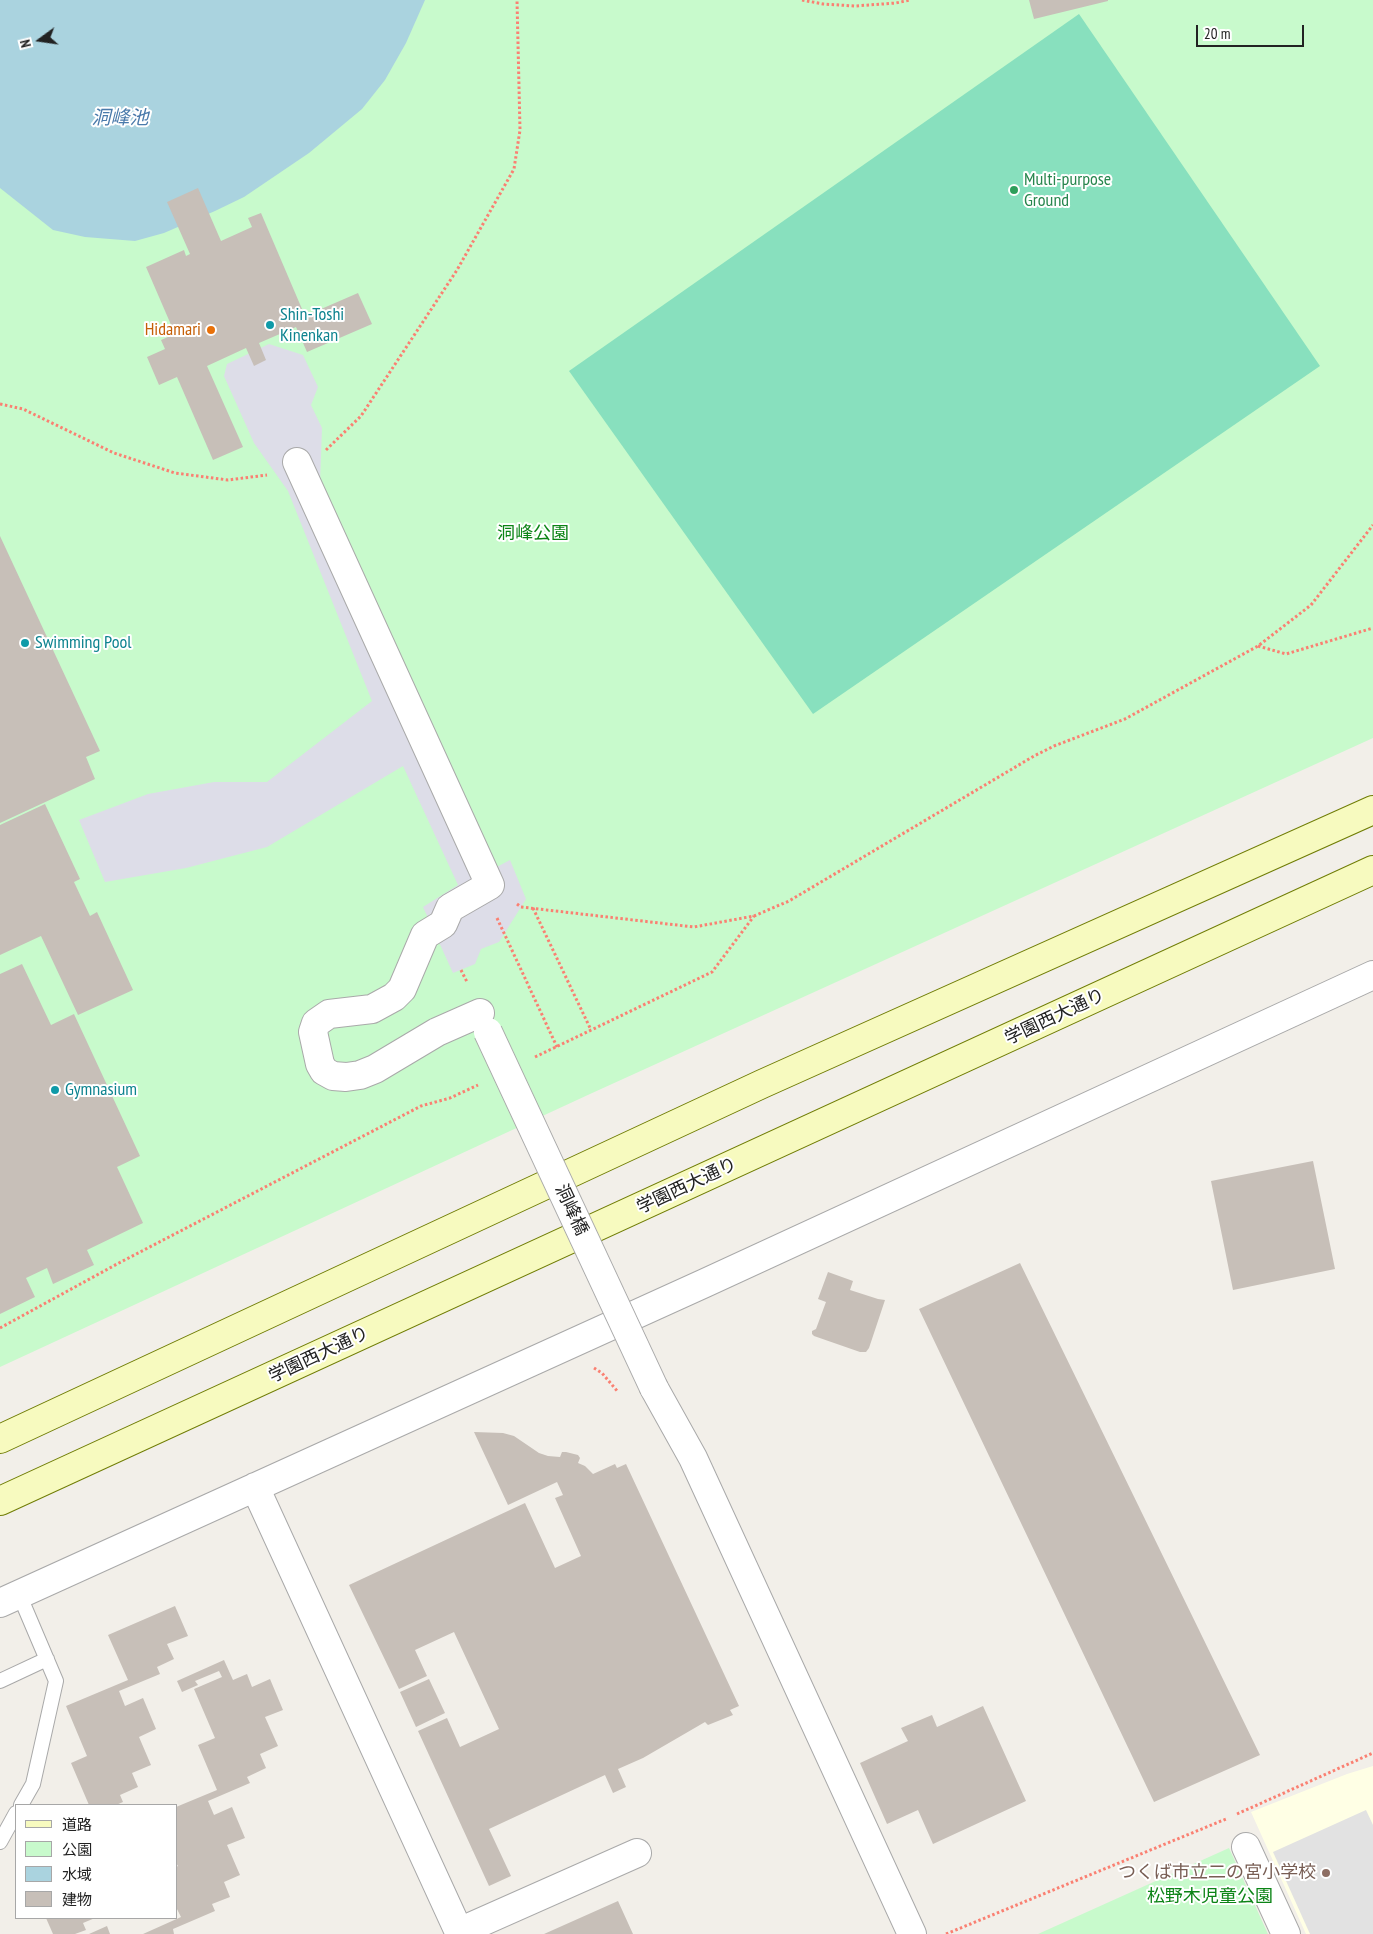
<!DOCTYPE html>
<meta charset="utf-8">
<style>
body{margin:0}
#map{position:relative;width:1373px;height:1934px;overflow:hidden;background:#f2efe9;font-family:"PT Sans Narrow","Noto Sans JP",sans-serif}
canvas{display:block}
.legend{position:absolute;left:15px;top:1804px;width:162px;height:115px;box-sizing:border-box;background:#fff;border:1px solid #a7a7a7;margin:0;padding:6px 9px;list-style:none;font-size:15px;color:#222}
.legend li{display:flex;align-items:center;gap:10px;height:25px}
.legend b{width:25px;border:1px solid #a7a7a7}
.north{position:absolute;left:15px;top:15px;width:50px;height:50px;-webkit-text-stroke:4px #fff;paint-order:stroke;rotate:256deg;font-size:14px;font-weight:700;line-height:20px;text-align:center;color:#222}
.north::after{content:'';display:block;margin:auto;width:18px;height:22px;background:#222;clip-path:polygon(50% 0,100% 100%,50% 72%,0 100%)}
.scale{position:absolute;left:1196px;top:25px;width:108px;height:22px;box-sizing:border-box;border:2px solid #222;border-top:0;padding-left:6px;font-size:15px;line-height:18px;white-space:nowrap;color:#222;-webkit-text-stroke:4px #fff;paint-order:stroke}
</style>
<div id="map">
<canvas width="1373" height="1934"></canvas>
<ul class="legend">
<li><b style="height:6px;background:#f7fabf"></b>道路</li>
<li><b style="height:14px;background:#c8facc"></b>公園</li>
<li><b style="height:14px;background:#aad3df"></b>水域</li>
<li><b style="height:14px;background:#c7bfb8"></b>建物</li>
</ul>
<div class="north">N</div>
<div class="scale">20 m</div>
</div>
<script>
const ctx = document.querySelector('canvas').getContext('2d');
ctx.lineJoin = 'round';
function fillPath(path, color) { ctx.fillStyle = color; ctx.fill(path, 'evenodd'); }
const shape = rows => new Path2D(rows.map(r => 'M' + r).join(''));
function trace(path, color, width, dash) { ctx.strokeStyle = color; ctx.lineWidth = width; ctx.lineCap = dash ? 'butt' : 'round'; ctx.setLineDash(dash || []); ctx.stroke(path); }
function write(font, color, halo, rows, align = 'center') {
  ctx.font = font + ' "PT Sans Narrow","Noto Sans JP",sans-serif'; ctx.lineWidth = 4; ctx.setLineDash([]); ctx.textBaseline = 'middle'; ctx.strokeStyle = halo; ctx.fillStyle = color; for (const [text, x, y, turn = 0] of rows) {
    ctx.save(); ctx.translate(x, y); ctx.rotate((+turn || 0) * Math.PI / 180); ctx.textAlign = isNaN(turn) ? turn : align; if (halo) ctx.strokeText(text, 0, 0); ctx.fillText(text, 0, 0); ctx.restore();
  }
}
fillPath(shape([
 [1373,1766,1373,1934,1306,1934,1251,1812,1347,1774]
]), '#ffffe5');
fillPath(shape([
 [0,0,1373,0,1373,738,590,1094,0,1367],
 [1229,1848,1268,1934,1038,1934]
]), '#c8facc');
fillPath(shape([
 [1079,14,1320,366,813,714,569,371]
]), '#88e0be');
fillPath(shape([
 [1366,1810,1373,1825,1373,1934,1310,1934,1273,1852]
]), '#e2e2e2');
fillPath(shape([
 [269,344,303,355,318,387,311,405,322,428,320,483,491,870,510,860,526,899,499,942,481,949,475,964,453,973,423,907,458,885,403,766,267,847,186,868,105,882,79,820,148,794,214,782,267,782,372,701,288,491,254,443,224,376,227,364]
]), '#dddde8');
fillPath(shape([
 [0,0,425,0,406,43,385,80,362,109,309,153,244,197,215,211,164,233,135,241,85,237,53,230,0,188]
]), '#aad3df');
fillPath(shape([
 [1029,0,1108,0,1108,1,1034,19],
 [198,188,221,241,252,227,248,218,261,213,305,316,358,293,372,324,307,352,296,327,259,343,266,360,254,366,246,348,207,366,243,447,213,460,177,377,159,385,147,357,165,349,161,340,175,334,146,267,184,250,186,256,190,254,167,202],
 [0,536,100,751,86,757,95,779,0,823],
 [45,804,80,879,74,882,90,916,97,912,133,990,78,1015,41,936,0,955,0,825],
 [22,964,51,1025,74,1014,140,1156,117,1167,143,1223,87,1250,94,1265,53,1284,47,1268,26,1278,35,1297,0,1314,0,974],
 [1313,1161,1335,1269,1233,1290,1211,1181],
 [1020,1263,1260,1755,1154,1802,919,1309],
 [828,1272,853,1281,850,1290,878,1299,885,1300,869,1348,866,1352,860,1352,814,1336,812,1334,812,1331,816,1329,826,1302,818,1299],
 [474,1432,503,1433,514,1436,539,1453,548,1456,560,1457,562,1452,566,1452,578,1455,580,1458,578,1463,585,1466,593,1474,615,1464,617,1468,626,1464,739,1706,730,1710,733,1715,708,1725,705,1722,643,1758,618,1769,626,1787,613,1793,605,1775,489,1829,511,1876,489,1886,418,1731,447,1718,460,1747,499,1729,454,1632,415,1650,427,1676,399,1689,349,1585,525,1503,555,1568,581,1556,555,1498,563,1495,557,1482,508,1505],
 [175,1606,188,1636,167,1644,174,1659,157,1667,160,1674,119,1691,125,1706,143,1698,156,1729,139,1737,151,1765,132,1773,138,1787,120,1795,123,1802,116,1805,89,1805,71,1763,87,1756,66,1706,128,1680,108,1635],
 [224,1660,233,1680,247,1674,252,1687,270,1679,283,1710,265,1717,278,1746,260,1754,266,1768,247,1777,250,1783,208,1801,214,1815,232,1807,245,1838,227,1845,240,1875,224,1882,230,1897,212,1904,215,1911,173,1929,174,1934,143,1934,181,1917,176,1907,176,1867,178,1866,176,1863,176,1807,217,1790,198,1745,215,1738,194,1689,222,1677,219,1671,195,1681,198,1685,182,1692,177,1681],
 [429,1679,445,1713,416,1727,400,1692],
 [983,1706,1026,1801,933,1844,918,1810,887,1824,860,1763,908,1741,901,1728,932,1715,937,1727],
 [618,1901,633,1934,544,1934],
 [46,1918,95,1918,83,1923,86,1930,75,1934,53,1934],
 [107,1926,110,1934,89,1934]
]), '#c7bfb8');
const lane = shape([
 [19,1594,56,1681,33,1784,21,1805],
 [0,1681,47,1659],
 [0,1842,16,1813]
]);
const street = shape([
 [297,462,490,885,450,908,443,924,425,935,402,989,394,997,372,1009,329,1014,316,1023,313,1032,320,1064,324,1071,333,1076,346,1077,360,1075,375,1069,437,1032,480,1013],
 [654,1388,693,1458,912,1934],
 [255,1487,459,1932,637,1853],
 [0,1603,705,1283,1373,975],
 [1246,1847,1286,1934]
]);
const secondary = shape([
 [0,1439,762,1084,1373,810],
 [0,1501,1373,870]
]);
trace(lane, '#a9a9a9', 16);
trace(street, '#a9a9a9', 30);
trace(secondary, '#707d05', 30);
trace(shape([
 [802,0,823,4,855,6,896,3,910,0],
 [0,404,23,409,114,453,175,473,228,480,267,475],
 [326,450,361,416,457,270,514,169,520,130,517,0],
 [1258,646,1286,654,1373,628],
 [517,904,521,907,694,927,754,916,789,901,1034,756,1054,746,1125,719,1258,646,1311,605,1373,525],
 [533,908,591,1030],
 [497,918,557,1047],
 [461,970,467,982],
 [535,1057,712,972,754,916],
 [0,1328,117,1264,421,1106,450,1098,478,1085],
 [594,1368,602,1373,618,1392],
 [1237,1814,1373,1753],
 [946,1934,1226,1819]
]), '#fa8072', 3, [2.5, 2.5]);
trace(lane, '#fff', 14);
trace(street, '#fff', 28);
trace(secondary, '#f7fabf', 28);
const streetBridge = shape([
 [488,1032,654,1388]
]);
trace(streetBridge, '#a9a9a9', 30, []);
trace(streetBridge, '#fff', 28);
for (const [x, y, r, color] of [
 [1014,190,5,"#2e9e5b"],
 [270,325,5,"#0f9aa8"],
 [211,330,5,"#e8710a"],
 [25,643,5,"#0f9aa8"],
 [55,1090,5,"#0f9aa8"],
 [1326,1873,5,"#8d6e63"]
]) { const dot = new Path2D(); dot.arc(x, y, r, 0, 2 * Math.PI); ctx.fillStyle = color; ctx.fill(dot); trace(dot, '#fff', 2); }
write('18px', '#27864d', '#fff', [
 ["Multi-purpose",1024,180],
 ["Ground",1024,201]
], 'left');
write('18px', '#0d838f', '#fff', [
 ["Shin-Toshi",280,315],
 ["Kinenkan",280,336],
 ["Swimming Pool",35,643],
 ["Gymnasium",65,1090]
], 'left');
write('18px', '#c56008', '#fff', [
 ["Hidamari",201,330]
], 'right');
write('18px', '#0c8416', '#fff', [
 ["洞峰公園",533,534],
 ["松野木児童公園",1210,1897]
]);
write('18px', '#222', '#fff', [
 ["学園西大通り",1055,1017,-25],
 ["学園西大通り",687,1186,-25],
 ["洞峰橋",571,1210,65],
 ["学園西大通り",319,1355,-25]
]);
write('18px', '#785e54', '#fff', [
 ["つくば市立二の宮小学校",1316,1873]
], 'right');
write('italic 19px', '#4a7aab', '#fff', [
 ["洞峰池",120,119]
]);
</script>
